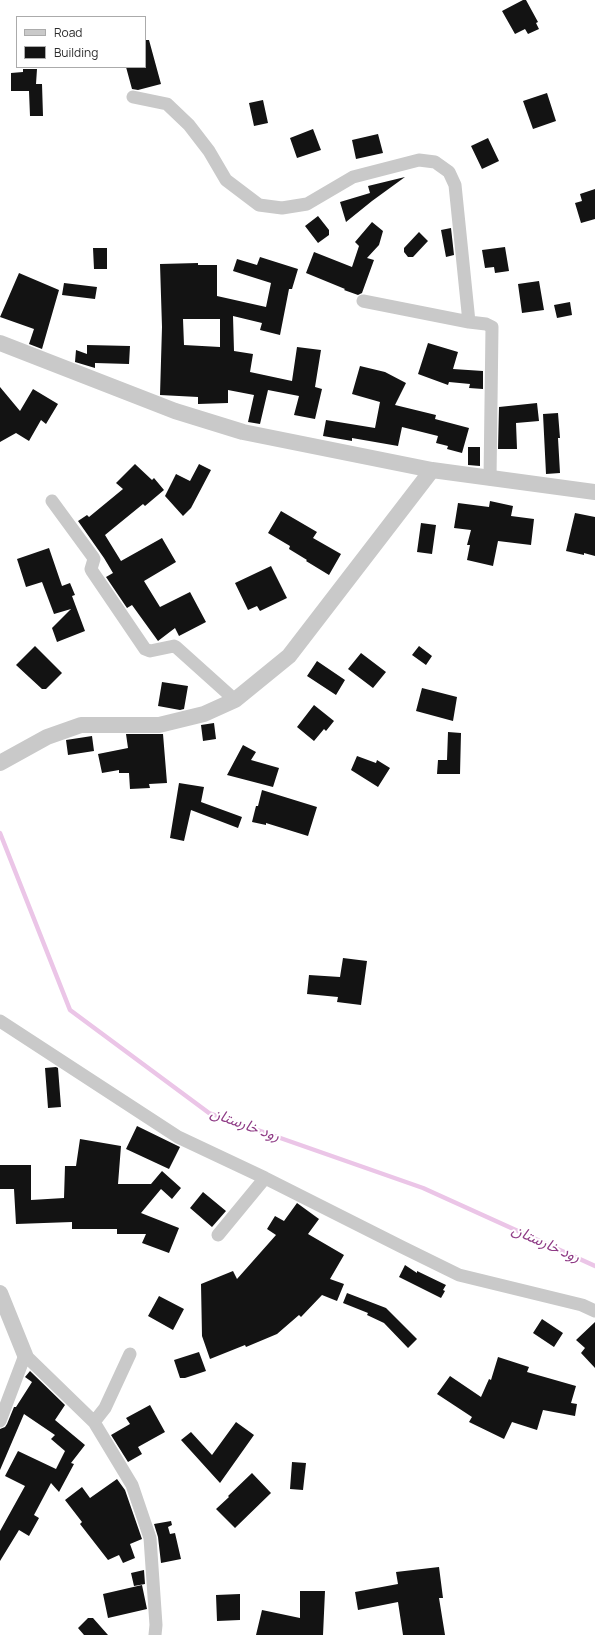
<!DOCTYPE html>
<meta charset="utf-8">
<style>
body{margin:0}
#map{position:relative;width:595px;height:1635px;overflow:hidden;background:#fff;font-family:Manrope,sans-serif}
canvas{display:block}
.legend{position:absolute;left:16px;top:16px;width:130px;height:52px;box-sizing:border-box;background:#fff;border:1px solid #ababab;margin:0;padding:5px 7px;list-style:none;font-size:12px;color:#2c2c2c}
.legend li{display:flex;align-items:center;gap:8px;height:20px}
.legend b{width:20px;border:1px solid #ababab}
</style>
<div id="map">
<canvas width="595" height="1635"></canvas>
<ul class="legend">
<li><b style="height:5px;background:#c9c9c9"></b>Road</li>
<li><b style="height:11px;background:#131313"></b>Building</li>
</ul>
</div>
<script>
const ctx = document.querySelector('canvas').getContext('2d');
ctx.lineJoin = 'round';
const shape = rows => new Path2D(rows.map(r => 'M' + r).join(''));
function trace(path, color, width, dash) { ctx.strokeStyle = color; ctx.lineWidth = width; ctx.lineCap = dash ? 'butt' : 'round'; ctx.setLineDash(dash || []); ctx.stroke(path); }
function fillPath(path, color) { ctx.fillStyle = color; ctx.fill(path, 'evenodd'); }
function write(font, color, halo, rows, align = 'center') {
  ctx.font = font + ' Manrope,"Noto Sans Arabic",sans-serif'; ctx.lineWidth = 4; ctx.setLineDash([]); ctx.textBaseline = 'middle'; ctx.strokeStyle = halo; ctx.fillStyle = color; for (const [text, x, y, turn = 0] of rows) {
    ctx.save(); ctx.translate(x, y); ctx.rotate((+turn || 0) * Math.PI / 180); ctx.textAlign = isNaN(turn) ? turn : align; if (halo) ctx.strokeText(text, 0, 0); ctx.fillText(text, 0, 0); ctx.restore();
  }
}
trace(shape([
 [0,833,70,1010,209,1113,423,1188,595,1266]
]), '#ebc5e7', 4.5);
fillPath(shape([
 [523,0,526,0,538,22,536,23,539,29,528,34,525,29,515,34,502,11],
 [145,40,149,40,161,84,138,90,132,89,126,67,145,67],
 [23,69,37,69,36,84,42,84,43,116,30,116,29,91,11,91,11,73,23,72],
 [547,93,556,121,533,129,523,101],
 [263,100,268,123,254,126,249,103],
 [313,129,321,150,297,158,290,138],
 [378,134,383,153,356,159,352,140],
 [488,138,499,161,482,169,471,146],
 [405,177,372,201,346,222,340,202,370,193,368,186],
 [595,189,595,219,581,223,575,203,582,201,580,194],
 [318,216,329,230,329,235,318,243,305,226],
 [372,222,383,231,379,245,367,258,374,260,362,293,358,295,344,290,345,289,306,273,314,252,352,267,359,246,355,242],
 [451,228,454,255,446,257,441,230],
 [419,232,428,241,413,257,408,257,404,252,404,248],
 [505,247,509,271,495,273,494,267,485,268,482,250],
 [93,248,107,248,107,269,94,269],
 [260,257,298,269,292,289,289,289,280,335,260,330,262,323,233,316,234,351,253,354,250,372,292,381,297,347,321,350,315,387,322,389,315,419,294,415,299,396,268,390,260,424,248,422,254,395,228,390,228,403,198,404,198,397,160,395,162,327,160,264,198,263,198,265,217,265,217,296,266,307,271,283,233,271,237,259,257,265],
 [183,319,220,319,220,347,184,345],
 [19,273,59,290,42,349,29,344,34,329,0,317],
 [539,281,544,310,522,313,518,284],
 [64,283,97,287,95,299,62,295],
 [570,302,572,315,557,318,554,305],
 [428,343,458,352,453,369,483,371,483,389,469,388,470,384,449,382,448,385,418,374],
 [87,345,130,346,129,364,95,363,95,368,75,362,76,350,87,354],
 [360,366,385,372,406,383,395,405,436,415,435,419,469,428,462,453,447,449,448,446,436,443,438,436,402,427,398,446,352,438,352,441,323,436,326,420,375,428,380,402,352,394],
 [0,387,20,411,33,389,58,404,46,424,41,420,29,441,16,433,0,442],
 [537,403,539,421,516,423,517,449,498,449,499,407],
 [558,413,560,438,558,438,560,473,546,474,543,414],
 [468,447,480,447,480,466,468,465],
 [135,464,152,480,154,478,164,490,145,506,143,504,105,535,121,561,162,538,176,562,144,581,160,607,190,592,206,622,179,636,175,628,158,641,132,605,127,608,106,577,113,573,104,558,78,521,87,515,89,517,123,489,116,483],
 [199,464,211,470,191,508,183,516,165,496,176,474,190,481],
 [490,501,513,506,511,516,534,519,531,545,498,541,493,566,467,560,470,545,467,545,471,530,454,528,458,503,489,507],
 [281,511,317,532,313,538,341,554,329,575,306,561,307,560,289,549,290,546,268,533],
 [575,513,595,517,595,556,584,553,584,555,566,551],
 [421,523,436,525,432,554,417,552],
 [49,548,62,586,70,583,75,595,72,596,85,631,57,642,52,628,71,609,54,614,42,582,26,587,17,559],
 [271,566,287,598,260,611,257,606,248,610,235,583],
 [35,646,62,673,46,689,42,689,16,665],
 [419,646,432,656,426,665,412,655],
 [361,653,386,672,373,688,348,669],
 [317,661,345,680,336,695,307,676],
 [162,682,188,686,184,709,180,710,158,706],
 [422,688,457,697,453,721,416,711],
 [314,705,334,721,326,731,324,729,314,741,297,727],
 [214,723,216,739,203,741,201,725],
 [448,732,461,733,460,774,437,774,438,760,447,760],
 [126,734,163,734,167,783,149,784,150,788,130,789,129,773,119,773,119,770,102,773,98,754,128,748],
 [92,736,94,751,68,755,66,740],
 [243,745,256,752,251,760,279,768,273,787,227,775],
 [357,756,376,763,377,760,390,768,378,787,351,770],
 [179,783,204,787,201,802,242,817,238,828,191,810,184,841,170,838],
 [262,790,317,807,308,836,266,823,266,825,252,822,256,806,258,806],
 [343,958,367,961,361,1005,337,1002,338,997,307,994,309,975,340,977],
 [56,1067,58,1068,61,1107,48,1108,45,1068],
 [137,1126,180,1147,169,1169,126,1149],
 [80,1139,121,1146,118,1184,151,1184,162,1171,181,1188,172,1199,161,1189,141,1213,179,1228,169,1253,142,1243,146,1234,117,1234,117,1229,72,1229,72,1222,16,1224,14,1189,0,1189,0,1165,31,1165,31,1200,64,1198,65,1166,76,1166],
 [203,1192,226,1211,212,1227,190,1208],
 [297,1203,319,1219,308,1234,344,1255,330,1279,344,1284,337,1301,322,1295,301,1317,299,1315,277,1334,246,1347,245,1345,210,1359,202,1336,201,1284,233,1271,237,1279,276,1235,267,1229,275,1216,284,1221],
 [405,1265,417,1273,417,1271,446,1285,443,1290,445,1291,441,1298,399,1277],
 [347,1293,386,1308,417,1339,408,1348,384,1323,367,1315,368,1313,343,1303],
 [159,1296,184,1309,173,1330,148,1316],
 [542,1319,563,1333,554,1347,533,1333],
 [595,1322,595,1368,581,1353,585,1348,576,1340],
 [199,1352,206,1371,185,1378,180,1378,174,1360],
 [498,1357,529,1367,527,1372,576,1386,571,1403,577,1404,575,1416,543,1410,537,1430,512,1422,504,1439,469,1422,472,1417,437,1394,450,1376,481,1397,489,1379,491,1380],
 [30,1371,65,1405,55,1420,85,1445,71,1463,74,1464,59,1492,51,1483,34,1515,39,1518,29,1536,19,1530,0,1561,0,1531,25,1486,5,1476,18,1451,56,1469,65,1451,51,1439,55,1435,24,1414,0,1470,0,1429,5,1427,7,1424,14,1407,16,1407,32,1382,25,1377],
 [150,1405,165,1432,138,1447,142,1454,128,1462,111,1435,130,1424,126,1418],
 [236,1422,254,1435,220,1483,181,1440,191,1432,212,1455],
 [292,1462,306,1463,303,1490,290,1489],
 [252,1473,271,1493,235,1528,216,1509,229,1497,228,1496],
 [117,1479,125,1490,142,1539,130,1544,135,1558,123,1563,119,1555,108,1560,80,1524,82,1522,65,1500,82,1487,90,1498],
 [171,1521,172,1525,168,1527,170,1534,175,1533,181,1559,161,1563,158,1537,154,1524],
 [439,1567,443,1598,439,1598,445,1635,403,1635,398,1602,358,1610,355,1592,398,1584,396,1572],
 [144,1570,145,1584,134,1586,131,1573],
 [142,1585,147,1609,108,1618,103,1594],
 [300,1591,325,1591,323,1635,256,1635,262,1610,300,1618],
 [240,1594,240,1620,217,1621,216,1595],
 [88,1618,93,1618,108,1635,84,1635,78,1628]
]), '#131313');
trace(shape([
 [133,97,167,104,189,125,209,151,226,180,259,205,282,208,307,204,353,177,419,160,435,162,449,172,455,185,469,322],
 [363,301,469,322,486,324,492,327,490,479],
 [52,501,93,557,94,559,91,569,92,571,145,649,150,651,174,646,176,647,235,700],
 [0,1021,178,1137,265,1178,402,1247,459,1275,582,1305,595,1311],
 [218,1235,265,1178],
 [0,1421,25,1355,94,1422,132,1485,150,1538,156,1625,155,1635],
 [94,1422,105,1408,130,1354]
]), '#c9c9c9', 13);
trace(shape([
 [0,343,175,411,243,432,432,470,595,492],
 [0,763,47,737,81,725,159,725,204,714,235,700,289,656,432,470],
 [0,1293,25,1355]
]), '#c9c9c9', 16);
write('italic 15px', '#8e3a85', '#fff', [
 ["رود خارستان",245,1125,20],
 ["رود خارستان",546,1244,24]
]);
</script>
